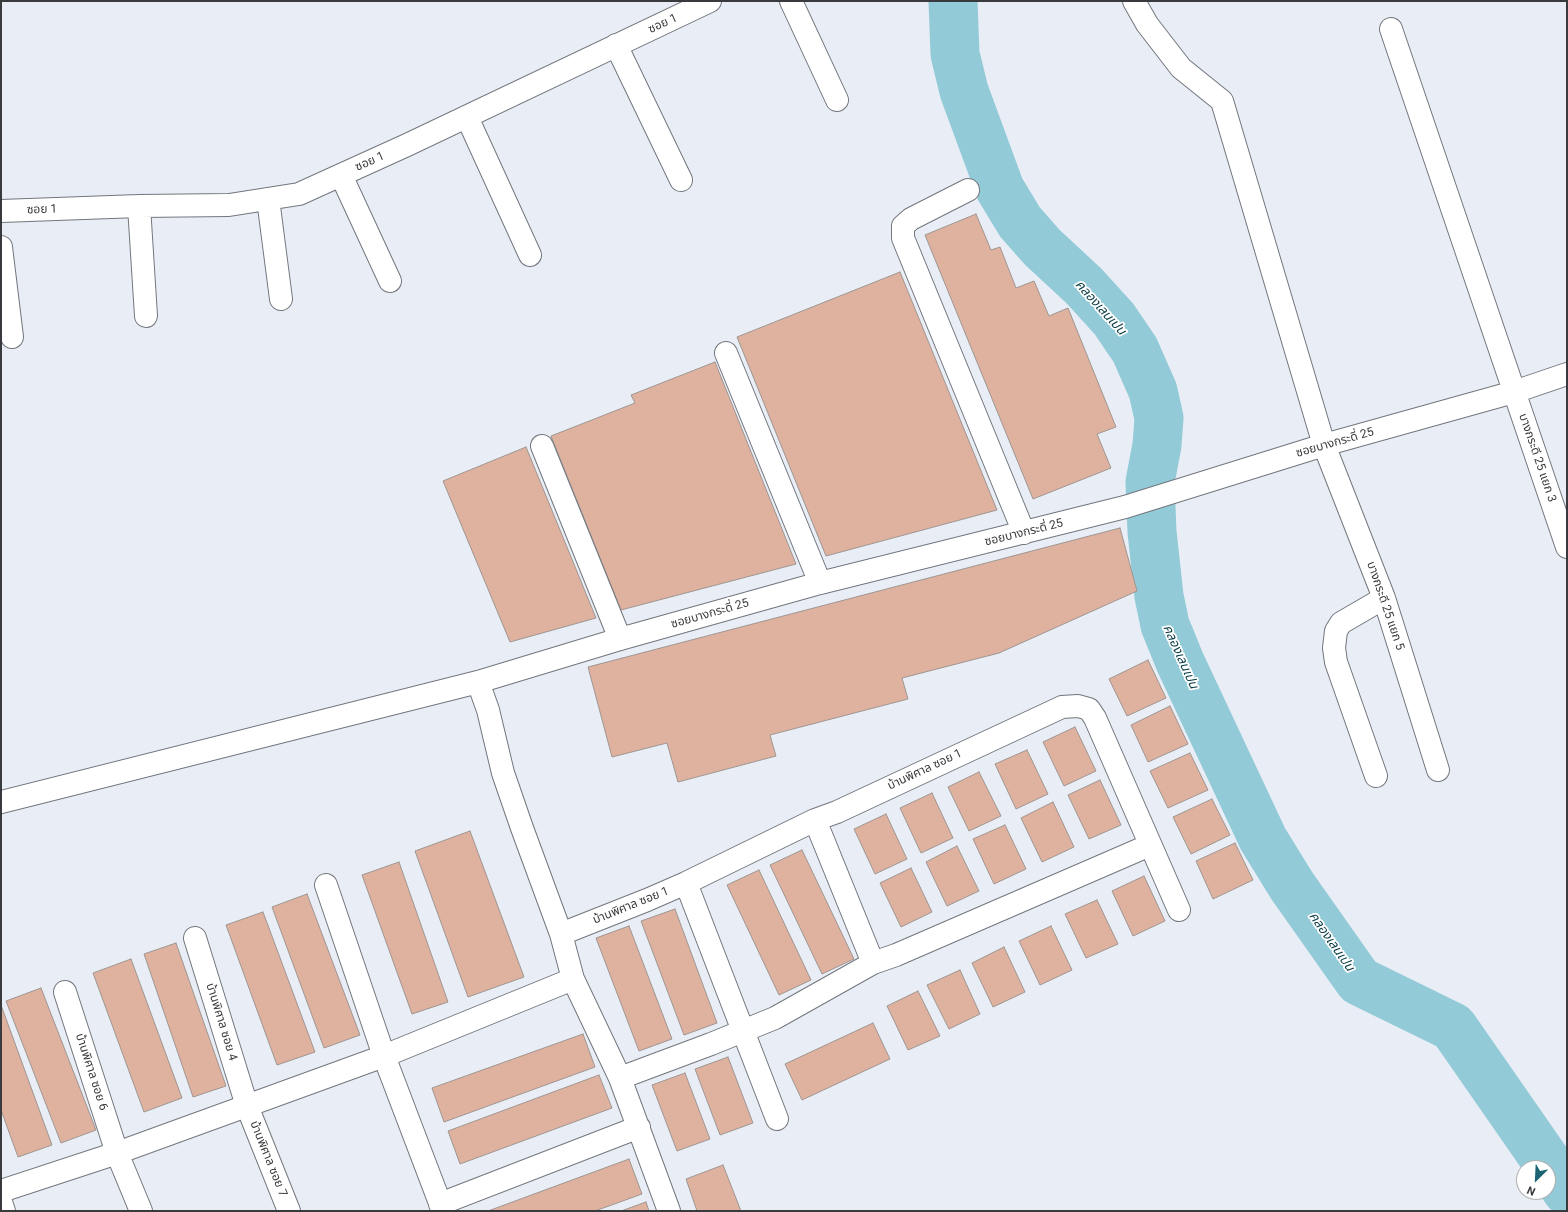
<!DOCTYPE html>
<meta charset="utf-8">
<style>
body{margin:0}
#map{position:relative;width:1568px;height:1212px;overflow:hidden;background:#e9eef6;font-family:Roboto,sans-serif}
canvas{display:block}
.frame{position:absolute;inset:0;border:2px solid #383a3d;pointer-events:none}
.north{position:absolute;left:1516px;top:1160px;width:40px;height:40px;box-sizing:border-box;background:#fff;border:1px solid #afb0b1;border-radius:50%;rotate:204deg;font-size:11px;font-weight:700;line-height:16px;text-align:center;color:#383a3d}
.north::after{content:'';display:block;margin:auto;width:14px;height:18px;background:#1c6473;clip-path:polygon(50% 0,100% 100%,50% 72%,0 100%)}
</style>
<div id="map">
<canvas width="1568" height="1212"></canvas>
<div class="frame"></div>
<div class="north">N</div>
</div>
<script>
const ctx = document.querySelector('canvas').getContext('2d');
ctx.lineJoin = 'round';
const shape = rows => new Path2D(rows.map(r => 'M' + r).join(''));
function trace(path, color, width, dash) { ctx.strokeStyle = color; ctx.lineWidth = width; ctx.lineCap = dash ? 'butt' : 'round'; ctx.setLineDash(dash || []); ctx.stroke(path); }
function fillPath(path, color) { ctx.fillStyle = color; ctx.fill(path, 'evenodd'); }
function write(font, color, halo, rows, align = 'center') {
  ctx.font = font + ' Roboto,"Noto Sans Thai",sans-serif'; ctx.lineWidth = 3.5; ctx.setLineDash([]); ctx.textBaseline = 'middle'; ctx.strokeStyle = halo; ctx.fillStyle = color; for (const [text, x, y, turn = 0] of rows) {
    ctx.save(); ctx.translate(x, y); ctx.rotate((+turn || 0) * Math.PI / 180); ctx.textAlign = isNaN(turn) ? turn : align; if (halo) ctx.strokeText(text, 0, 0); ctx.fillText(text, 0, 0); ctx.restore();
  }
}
trace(shape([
 [953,1,955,54,964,91,1000,189,1020,222,1042,247,1084,286,1114,319,1135,350,1153,391,1159,418,1157,445,1150,482,1152,532,1159,596,1165,625,1180,662,1263,839,1292,886,1359,981,1453,1027,1567,1191]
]), '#93cad7', 49);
const building = shape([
 [976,214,991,250,1000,247,1016,288,1034,281,1049,316,1068,308,1116,427,1097,434,1111,468,1033,499,925,235,976,214],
 [900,272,997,510,826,556,737,337,900,272],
 [715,362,796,564,621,610,551,436,635,403,631,395,715,362],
 [526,447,596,618,510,642,443,481,526,447],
 [1120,528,1137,591,999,653,902,678,908,699,770,735,776,756,678,782,667,743,612,757,588,667,1120,528],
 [1148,660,1166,698,1127,716,1109,679,1148,660],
 [1170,706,1188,744,1148,762,1131,725,1170,706],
 [1075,727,1096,771,1064,786,1043,742,1075,727],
 [1027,750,1048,794,1016,809,995,764,1027,750],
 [1190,753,1208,790,1168,808,1150,771,1190,753],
 [979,772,1001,816,969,831,948,787,979,772],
 [1100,780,1121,825,1089,839,1068,795,1100,780],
 [932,793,953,838,921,853,900,808,932,793],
 [1212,799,1230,835,1191,854,1173,817,1212,799],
 [1053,802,1074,847,1042,862,1021,818,1053,802],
 [886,814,907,859,875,874,854,829,886,814],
 [1005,825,1026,869,994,884,973,839,1005,825],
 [470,831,524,977,468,997,415,851,470,831],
 [1235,843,1253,880,1213,899,1196,861,1235,843],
 [957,846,979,891,947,906,926,862,957,846],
 [802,850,854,959,822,974,770,865,802,850],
 [399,862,448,1002,412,1014,362,875,399,862],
 [911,868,932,912,901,927,880,883,911,868],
 [759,870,811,980,779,995,727,885,759,870],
 [1144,876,1165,921,1133,936,1112,891,1144,876],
 [307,894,360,1035,324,1048,272,907,307,894],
 [1097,900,1118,944,1086,958,1065,914,1097,900],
 [675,909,717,1023,684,1035,641,921,675,909],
 [263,912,315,1052,277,1065,226,925,263,912],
 [629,926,672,1039,639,1051,596,938,629,926],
 [1051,926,1072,970,1040,985,1019,941,1051,926],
 [176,943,226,1086,193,1097,144,954,176,943],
 [1004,947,1025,992,993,1007,972,963,1004,947],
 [131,959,182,1098,144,1112,93,973,131,959],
 [960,970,980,1014,949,1029,927,985,960,970],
 [41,988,96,1130,61,1143,6,1001,41,988],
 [918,991,940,1036,908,1050,887,1006,918,991],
 [1,1005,52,1145,18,1157,1,1110,1,1005],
 [873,1023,890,1059,802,1100,785,1064,873,1023],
 [583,1034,595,1067,444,1122,432,1088,583,1034],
 [728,1057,753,1123,720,1135,695,1069,728,1057],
 [685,1073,710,1139,677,1151,652,1085,685,1073],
 [599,1075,612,1108,460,1164,448,1131,599,1075],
 [629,1159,642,1194,595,1211,488,1211,629,1159],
 [723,1165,741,1211,697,1211,686,1179,723,1165],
 [646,1202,649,1211,621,1211,646,1202]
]);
fillPath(building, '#dfb19f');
trace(building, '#9e9591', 1);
const minor = shape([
 [791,1,837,100],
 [1134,1,1147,24,1181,68,1222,101,1324,445,1384,598,1438,770],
 [1391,29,1567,547],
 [616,45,681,180],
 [467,117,530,255],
 [341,175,390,281],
 [968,190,911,219,903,226,903,238,1024,533],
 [268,199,281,299],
 [139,206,146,316],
 [1,211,139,206,229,205,299,194,407,145,710,1],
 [1,247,12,337],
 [726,353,820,583],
 [542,446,620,639],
 [478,682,488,710,503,773,522,828,561,934,573,979,620,1078,669,1211],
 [1376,776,1336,662,1334,648,1336,631,1341,623,1384,598],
 [1,802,478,682,620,639,820,583,1125,507,1324,445,1514,392,1567,374],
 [815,820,873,963],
 [686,883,777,1119],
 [326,885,384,1056,443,1211],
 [561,934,647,900,686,883,815,820,837,812,1062,707,1078,706,1089,709,1095,718,1179,910],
 [195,938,247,1106,289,1211],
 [65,992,117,1153,141,1211],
 [620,1078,711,1044,775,1018,873,963,896,955,1150,845],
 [1,1191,117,1153,384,1056,573,979],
 [1,1202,4,1211],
 [440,1204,639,1127]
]);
trace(minor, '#72767d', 24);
trace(minor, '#fff', 22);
write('12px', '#383a3d', '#fff', [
 ["ซอย 1",663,24,-25],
 ["ซอย 1",370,162,-24],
 ["ซอย 1",42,210,-2],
 ["ซอยบางกระดี่ 25",1335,443,-16],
 ["บางกระดี 25 แยก 3",1537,458,71],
 ["ซอยบางกระดี่ 25",1024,533,-14],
 ["บางกระดี 25 แยก 5",1385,606,71],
 ["ซอยบางกระดี่ 25",710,614,-16],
 ["บ้านพิศาล ซอย 1",925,770,-25],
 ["บ้านพิศาล ซอย 1",631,906,-22],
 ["บ้านพิศาล ซอย 4",221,1022,73],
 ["บ้านพิศาล ซอย 6",91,1072,72],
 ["บ้านพิศาล ซอย 7",268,1159,68]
]);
write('italic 13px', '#0e414a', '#fff', [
 ["คลองเลนเปน",1100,308,48],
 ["คลองเลนเปน",1180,657,66],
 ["คลองเลนเปน",1331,942,55]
]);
</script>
